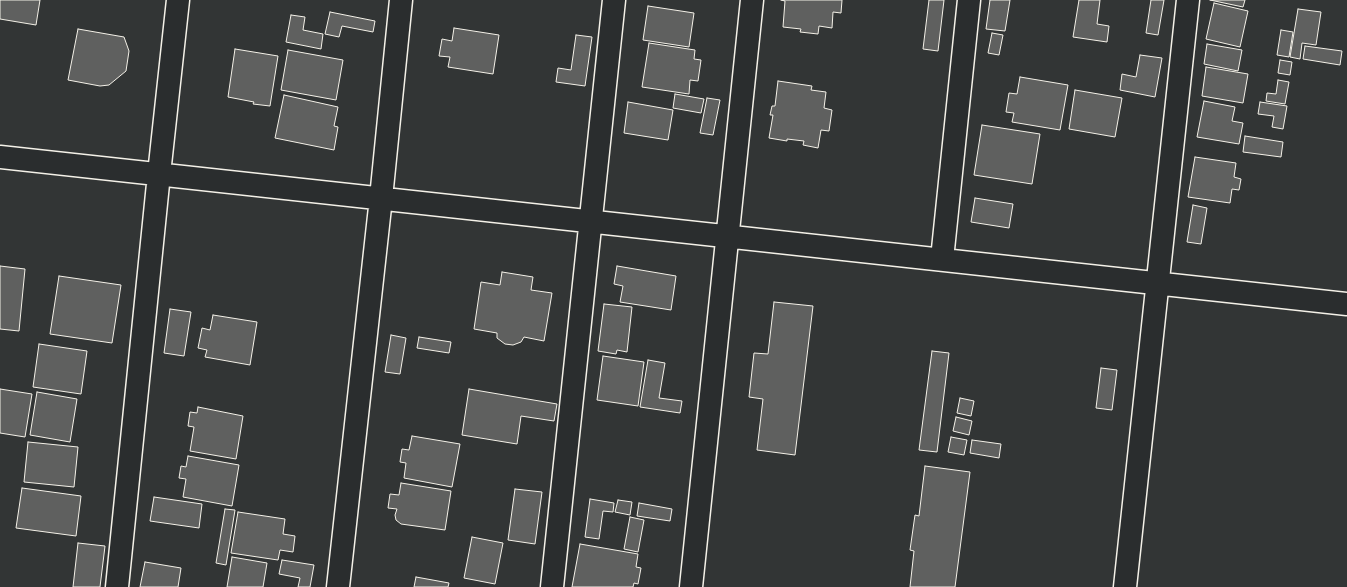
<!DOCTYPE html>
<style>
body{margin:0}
canvas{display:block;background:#323535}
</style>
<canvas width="1347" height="587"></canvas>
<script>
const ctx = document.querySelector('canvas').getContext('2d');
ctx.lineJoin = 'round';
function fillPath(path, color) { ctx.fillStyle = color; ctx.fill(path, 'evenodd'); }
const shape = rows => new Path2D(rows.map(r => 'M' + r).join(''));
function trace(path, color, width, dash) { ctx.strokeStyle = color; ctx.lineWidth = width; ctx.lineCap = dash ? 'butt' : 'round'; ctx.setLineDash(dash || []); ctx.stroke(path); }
const building = shape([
 [0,0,40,0,36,25,0,19,0,0],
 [781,0,842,0,841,13,833,12,832,28,819,26,818,34,800,32,801,29,783,27,785,1,781,0],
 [929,0,944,0,938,51,923,49,929,0],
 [990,0,1010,0,1005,31,986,29,990,0],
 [1079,0,1100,0,1097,24,1109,26,1107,42,1073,37,1079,0],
 [1151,0,1164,0,1158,35,1146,33,1151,0],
 [1210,0,1245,0,1243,7,1210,0],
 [1214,3,1248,11,1240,47,1206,39,1214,3],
 [648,6,694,13,689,47,643,40,648,6],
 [1298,9,1321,12,1316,45,1302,43,1300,59,1290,57,1298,9],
 [330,12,375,21,373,32,342,26,339,37,325,34,330,12],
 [291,15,305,17,303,30,323,34,321,49,286,42,291,15],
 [454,28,499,35,493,74,448,67,450,57,439,56,442,39,452,41,454,28],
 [78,29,124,37,129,51,126,71,109,85,100,86,68,80,78,29],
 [1281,30,1293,32,1289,57,1277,55,1281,30],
 [992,33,1003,35,999,55,988,53,992,33],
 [576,35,592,37,585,86,556,82,558,68,571,70,576,35],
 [649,43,695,50,694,59,701,60,698,81,690,80,689,94,642,87,649,43],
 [1207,44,1242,50,1238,71,1204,64,1207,44],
 [1305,46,1342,51,1340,65,1303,59,1305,46],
 [235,49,278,56,270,106,253,104,254,102,228,97,235,49],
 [288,50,343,60,336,100,281,90,288,50],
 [1140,55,1162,58,1155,97,1120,90,1122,74,1136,77,1140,55],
 [1280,60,1292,62,1290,75,1278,73,1280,60],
 [1206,67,1248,74,1243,103,1202,96,1206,67],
 [1020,77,1068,85,1060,130,1012,122,1014,113,1006,112,1009,93,1017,94,1020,77],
 [1278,80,1289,82,1285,104,1266,101,1267,93,1276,94,1278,80],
 [778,81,812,86,811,90,826,92,824,108,832,110,829,131,821,130,818,148,803,145,804,141,787,139,787,141,769,138,773,115,770,115,772,106,775,106,778,81],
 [1075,90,1122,98,1115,137,1069,129,1075,90],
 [675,94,704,99,701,113,673,108,675,94],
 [284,95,338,107,334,126,338,127,334,150,275,138,284,95],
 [707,98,720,100,713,135,700,133,707,98],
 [1204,101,1235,107,1232,121,1243,123,1239,144,1197,137,1204,101],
 [628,102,673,110,668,140,624,133,628,102],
 [1260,102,1287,106,1283,129,1272,127,1274,116,1258,114,1260,102],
 [982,125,1040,134,1032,184,974,175,982,125],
 [1245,136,1283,142,1281,157,1243,152,1245,136],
 [1195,157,1236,163,1234,177,1241,179,1239,190,1232,189,1230,203,1188,197,1195,157],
 [975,198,1013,204,1009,228,971,222,975,198],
 [1193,205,1207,208,1201,244,1187,242,1193,205],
 [0,266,25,269,19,331,0,329,0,266],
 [617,266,676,276,671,310,620,302,623,286,614,284,617,266],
 [502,272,533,277,531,290,552,293,544,341,524,337,521,342,513,345,505,344,497,338,497,333,474,329,481,282,500,285,502,272],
 [59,276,121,285,112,343,50,334,59,276],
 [774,302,813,306,795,455,757,450,763,399,749,397,754,353,768,354,774,302],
 [604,304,632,307,627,352,617,350,616,354,598,351,604,304],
 [170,309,191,312,184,356,164,353,170,309],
 [213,315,257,322,250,365,205,357,207,350,198,348,202,328,210,330,213,315],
 [391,335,406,338,400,374,385,372,391,335],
 [419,337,451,342,449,353,417,348,419,337],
 [39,344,87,351,81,394,33,387,39,344],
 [932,351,949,353,937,452,919,450,932,351],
 [603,356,644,362,638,406,597,400,603,356],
 [648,360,665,363,659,398,682,401,680,413,640,407,648,360],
 [1101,368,1117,370,1112,410,1096,408,1101,368],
 [0,389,32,394,25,437,0,433,0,389],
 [469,389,557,404,554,421,521,416,517,444,462,435,469,389],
 [37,392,77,399,70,442,30,435,37,392],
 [960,398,974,401,971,416,957,413,960,398],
 [198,407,243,416,236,459,190,451,194,427,188,426,190,412,197,413,198,407],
 [956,417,972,421,969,435,953,431,956,417],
 [412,436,460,444,452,487,404,478,406,463,400,462,402,449,409,450,412,436],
 [951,437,967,440,964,455,948,452,951,437],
 [972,440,1001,444,999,458,970,453,972,440],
 [28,442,78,447,74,487,24,482,28,442],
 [188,456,239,465,232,506,183,497,186,479,179,478,181,466,186,467,188,456],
 [925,466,970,472,955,587,910,587,914,551,910,550,915,515,919,516,925,466],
 [401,483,451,491,445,530,401,524,396,520,395,515,397,509,388,508,390,494,399,495,401,483],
 [22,488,81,496,76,536,16,528,22,488],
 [515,489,542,492,535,544,508,540,515,489],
 [154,497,202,504,199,528,150,521,154,497],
 [590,499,614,503,613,512,603,511,599,539,585,537,590,499],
 [618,500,632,502,630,515,615,512,618,500],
 [639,503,672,509,670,521,637,516,639,503],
 [225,509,235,510,226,565,216,563,225,509],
 [238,512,285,519,283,534,295,536,293,552,280,550,278,560,231,553,238,512],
 [630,517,644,520,638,552,624,549,630,517],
 [472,537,503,543,495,584,464,578,472,537],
 [78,543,105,546,100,587,73,587,78,543],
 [580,544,638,554,636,567,641,568,638,584,634,583,633,587,572,587,580,544],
 [232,557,267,563,263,587,227,587,232,557],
 [282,560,314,565,310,587,298,587,300,578,279,574,282,560],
 [145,562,181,568,178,587,140,587,145,562],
 [416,577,449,583,448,587,414,587,416,577]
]);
fillPath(building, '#5f605f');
trace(building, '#f4f1e8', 1);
const minor = shape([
 [0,157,1347,304],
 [942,259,969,0],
 [117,587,159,174,178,0],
 [338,587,381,198,401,0],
 [552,587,614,0],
 [691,587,752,0],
 [1125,587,1188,0]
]);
trace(minor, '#f4f1e8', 25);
trace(minor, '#2a2d2e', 22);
</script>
